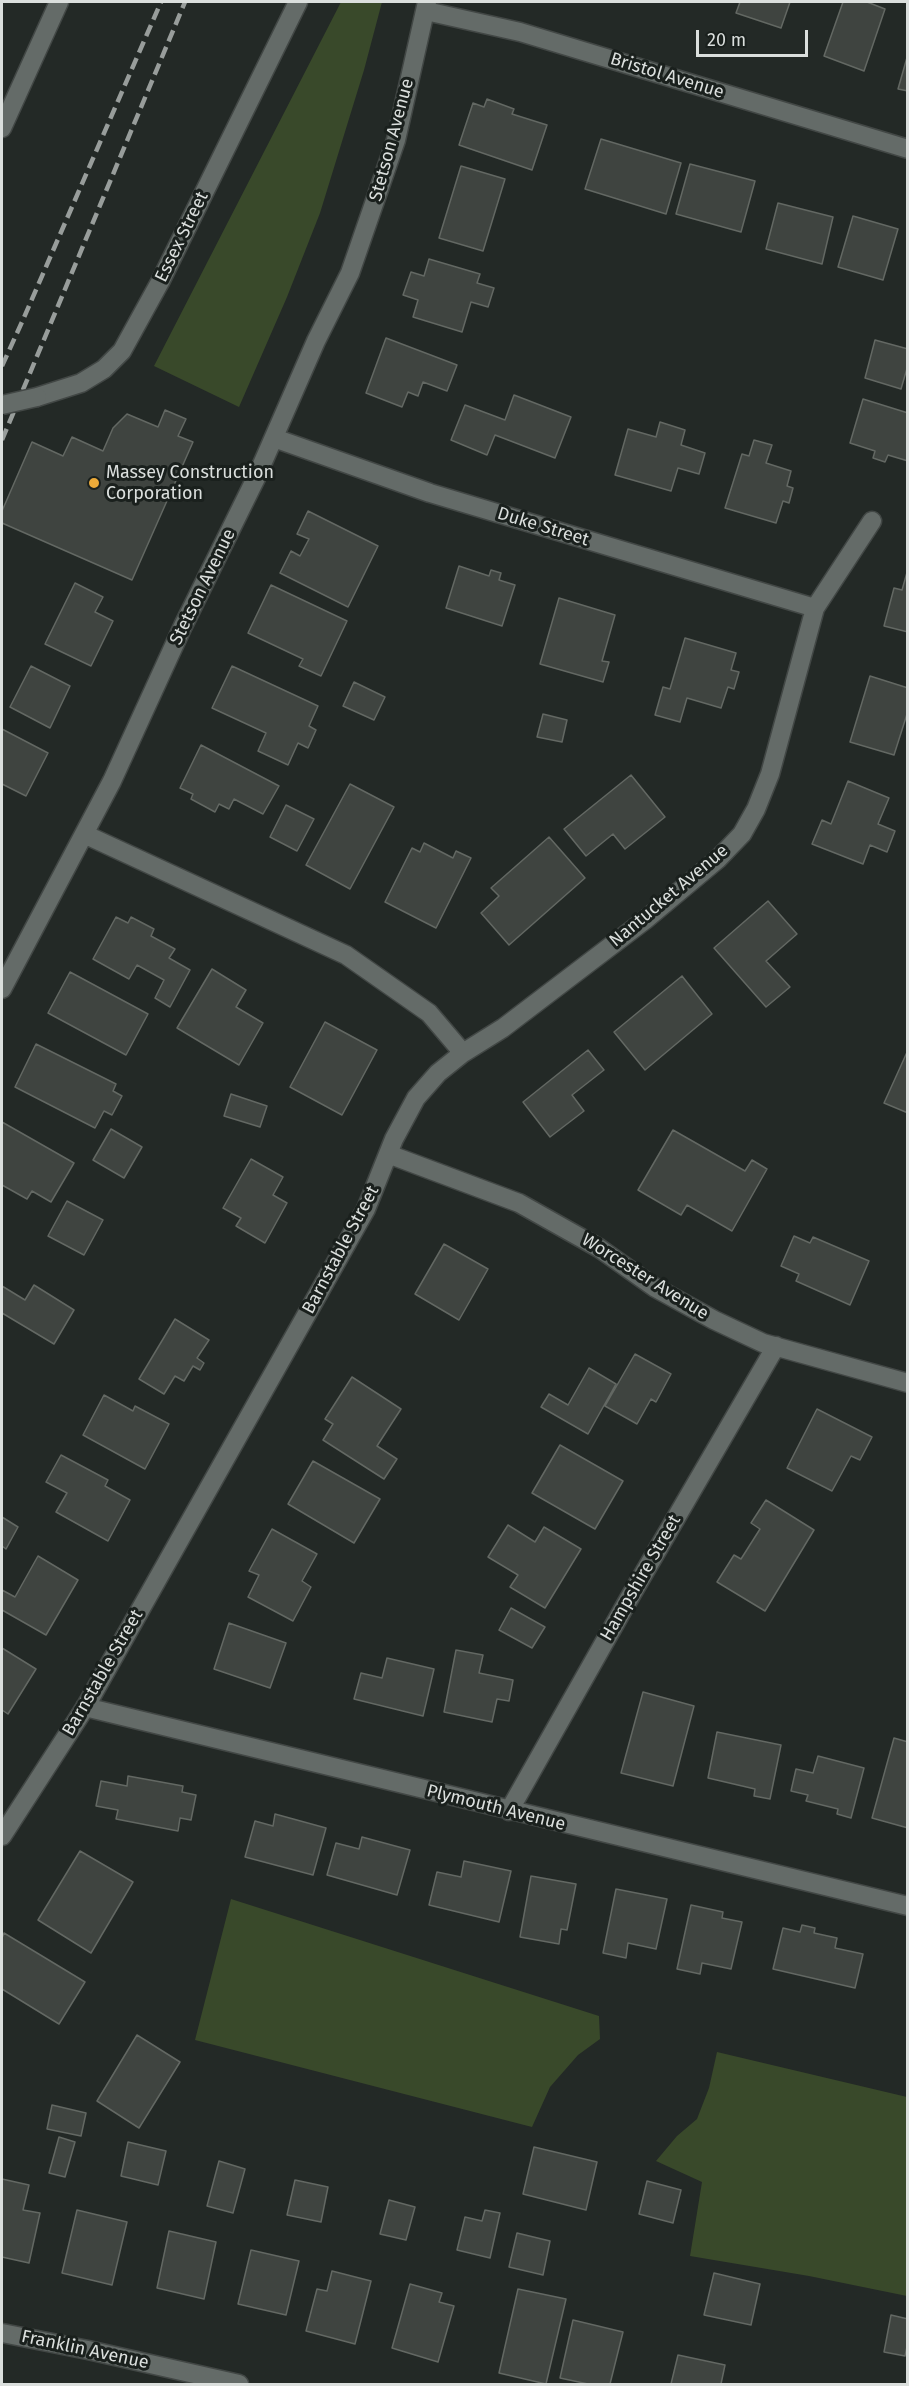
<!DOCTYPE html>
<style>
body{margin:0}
#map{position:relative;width:909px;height:2386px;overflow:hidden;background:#232926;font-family:"Fira Sans",sans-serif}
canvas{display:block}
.frame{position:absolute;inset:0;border:3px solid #dbdfdd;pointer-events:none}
.scale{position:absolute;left:696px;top:30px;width:112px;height:27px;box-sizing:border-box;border:3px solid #dbdfdd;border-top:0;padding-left:8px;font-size:18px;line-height:21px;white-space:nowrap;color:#dbdfdd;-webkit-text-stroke:4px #1a201d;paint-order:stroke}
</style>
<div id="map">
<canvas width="909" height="2386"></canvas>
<div class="frame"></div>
<div class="scale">20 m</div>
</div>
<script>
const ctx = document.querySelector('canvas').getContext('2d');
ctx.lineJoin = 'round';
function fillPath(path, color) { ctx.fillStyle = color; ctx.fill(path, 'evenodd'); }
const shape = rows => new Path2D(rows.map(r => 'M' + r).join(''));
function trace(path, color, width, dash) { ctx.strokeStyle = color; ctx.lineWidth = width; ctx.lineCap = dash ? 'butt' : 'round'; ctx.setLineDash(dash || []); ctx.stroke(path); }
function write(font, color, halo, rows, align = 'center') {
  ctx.font = font + ' "Fira Sans",sans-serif'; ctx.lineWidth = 6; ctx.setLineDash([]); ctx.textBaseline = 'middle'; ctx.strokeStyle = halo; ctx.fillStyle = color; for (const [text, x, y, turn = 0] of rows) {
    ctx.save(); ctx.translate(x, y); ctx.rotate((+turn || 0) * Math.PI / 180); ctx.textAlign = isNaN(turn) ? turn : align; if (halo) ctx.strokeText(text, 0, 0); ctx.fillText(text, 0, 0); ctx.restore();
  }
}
fillPath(shape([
 [341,2,382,2,364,70,320,213,287,297,239,407,154,366],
 [231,1899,599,2016,600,2039,578,2055,550,2087,532,2127,195,2040],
 [717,2052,907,2097,907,2296,809,2276,690,2256,702,2182,656,2161,677,2136,697,2119,709,2088]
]), '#39492a');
const building = shape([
 [740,2,790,2,781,28,736,13,740,2],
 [843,2,867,2,885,9,864,71,824,56,843,2],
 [908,54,908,91,898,89,908,54],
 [487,99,514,109,512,114,547,125,532,170,459,145,473,103,484,107,487,99],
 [601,139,681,163,666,214,585,189,601,139],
 [690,164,755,181,741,232,676,214,690,164],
 [461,166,505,179,483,251,439,238,461,166],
 [778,203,833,217,822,264,766,249,778,203],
 [853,216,898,229,883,280,838,267,853,216],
 [429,259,480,274,477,283,494,288,488,307,471,302,462,332,413,317,418,300,403,295,411,272,424,276,429,259],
 [386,338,457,365,447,391,423,382,418,396,408,392,402,407,366,393,386,338],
 [875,340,908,349,908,365,901,389,865,378,875,340],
 [514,395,571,417,555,458,495,435,487,455,451,440,465,405,505,420,514,395],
 [863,399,908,413,908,461,888,455,885,462,873,458,875,451,850,443,863,399],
 [165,410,186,419,178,436,193,442,132,580,2,523,2,511,32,442,63,456,72,437,103,451,113,428,127,414,158,427,165,410],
 [660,422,685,430,681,445,705,453,699,474,678,468,671,491,615,475,628,429,656,437,660,422],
 [754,440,772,445,766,463,791,471,787,486,793,488,789,503,783,501,776,523,725,508,742,454,749,456,754,440],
 [308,511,378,546,348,607,280,573,291,551,300,556,309,539,297,534,308,511],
 [459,566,489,576,491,570,501,573,499,580,515,585,502,626,446,608,459,566],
 [908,569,908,632,884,626,894,588,902,590,908,569],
 [75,583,103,597,95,612,113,621,91,666,45,644,75,583],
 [271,585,347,621,321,676,299,666,303,659,248,633,271,585],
 [559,598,615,615,602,661,609,662,603,682,540,664,559,598],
 [685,638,736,653,731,670,739,672,734,689,728,687,721,708,687,698,680,722,655,715,663,687,670,689,685,638],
 [31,666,70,686,50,728,10,707,31,666],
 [232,666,318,706,309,726,316,730,308,748,298,743,288,765,258,751,266,733,212,708,232,666],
 [870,676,908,688,908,711,894,755,850,742,870,676],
 [354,682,385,697,374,720,343,706,354,682],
 [543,714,567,720,562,742,537,737,543,714],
 [2,729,48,753,26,796,2,784,2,729],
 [201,745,279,786,263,814,234,799,229,809,219,804,215,812,191,799,193,794,180,788,201,745],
 [631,775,665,817,625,849,613,834,586,856,564,829,631,775],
 [848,781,889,798,878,824,895,831,887,852,870,845,863,864,812,844,822,820,831,824,848,781],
 [350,784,394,807,350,889,306,865,350,784],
 [286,805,314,819,297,851,270,837,286,805],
 [549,837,585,878,509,945,481,913,499,896,491,888,549,837],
 [424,843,453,858,456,851,471,858,436,928,385,902,412,848,420,852,424,843],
 [768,901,797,934,766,961,790,987,766,1007,714,948,768,901],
 [116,917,128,923,131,917,154,929,151,936,175,949,169,958,190,970,170,1007,155,998,164,980,137,965,129,979,93,959,116,917],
 [212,969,246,990,236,1007,263,1023,239,1065,177,1028,212,969],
 [70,972,148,1014,126,1055,48,1013,70,972],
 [682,976,712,1014,645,1070,614,1032,682,976],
 [325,1022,377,1050,342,1115,290,1087,325,1022],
 [36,1044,116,1084,113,1091,122,1096,112,1115,104,1111,95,1128,15,1087,36,1044],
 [588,1050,604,1070,572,1095,584,1111,550,1137,523,1102,588,1050],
 [908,1050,908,1113,884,1103,908,1050],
 [231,1094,267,1106,260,1127,224,1116,231,1094],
 [2,1122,74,1163,51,1202,32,1191,27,1199,2,1185,2,1122],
 [111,1129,142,1147,124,1178,93,1160,111,1129],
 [673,1130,745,1171,752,1160,767,1169,732,1231,687,1205,681,1215,638,1190,673,1130],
 [251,1159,283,1177,273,1195,287,1203,265,1243,236,1226,241,1218,223,1208,251,1159],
 [67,1201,103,1220,84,1255,48,1236,67,1201],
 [794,1236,810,1243,813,1237,869,1261,850,1305,796,1281,799,1274,781,1266,794,1236],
 [444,1244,488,1269,459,1320,415,1294,444,1244],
 [34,1285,74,1310,54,1344,2,1313,2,1286,25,1300,34,1285],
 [175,1319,209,1340,197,1358,204,1363,200,1370,193,1366,184,1381,175,1376,164,1394,139,1379,175,1319],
 [635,1354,671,1374,656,1402,651,1399,637,1424,605,1406,635,1354],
 [589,1368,616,1384,588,1434,541,1407,549,1394,568,1405,589,1368],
 [352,1377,401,1409,377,1446,397,1459,384,1479,323,1440,333,1424,325,1419,352,1377],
 [104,1395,133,1411,135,1406,169,1424,145,1469,83,1435,104,1395],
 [817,1409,872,1437,860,1460,851,1456,832,1491,787,1468,817,1409],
 [560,1445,623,1481,595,1529,532,1493,560,1445],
 [61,1455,108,1480,105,1486,130,1500,108,1541,56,1512,67,1493,46,1482,61,1455],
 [313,1461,380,1499,354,1543,288,1504,313,1461],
 [766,1500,814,1530,765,1611,717,1582,734,1555,741,1559,760,1529,751,1523,766,1500],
 [2,1517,18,1527,6,1549,2,1546,2,1517],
 [508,1525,535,1542,544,1527,581,1549,545,1608,510,1587,518,1575,488,1557,508,1525],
 [272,1529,317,1554,302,1581,311,1587,293,1621,248,1597,259,1575,249,1571,272,1529],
 [38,1556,78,1580,46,1635,2,1610,2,1590,15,1597,38,1556],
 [511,1608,545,1627,532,1648,499,1630,511,1608],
 [229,1623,286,1643,270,1688,214,1669,229,1623],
 [2,1648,36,1669,8,1714,2,1710,2,1648],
 [456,1650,483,1655,479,1673,513,1680,509,1701,497,1699,492,1722,444,1712,456,1650],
 [387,1658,434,1669,423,1716,354,1699,361,1673,382,1678,387,1658],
 [643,1692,694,1706,673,1786,621,1773,643,1692],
 [717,1732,781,1745,770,1799,754,1796,755,1789,708,1778,717,1732],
 [894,1738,908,1742,908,1828,872,1818,894,1738],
 [818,1756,864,1768,851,1818,837,1814,838,1809,806,1801,808,1795,791,1791,796,1769,813,1773,818,1756],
 [128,1776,183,1786,182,1792,196,1795,191,1820,180,1818,178,1831,116,1819,118,1810,96,1806,101,1781,127,1786,128,1776],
 [275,1814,326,1828,313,1875,245,1857,255,1821,273,1826,275,1814],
 [362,1837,410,1850,397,1895,327,1875,336,1843,359,1849,362,1837],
 [80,1851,133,1882,91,1953,38,1920,80,1851],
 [464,1861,511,1871,499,1922,429,1905,437,1872,461,1877,464,1861],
 [531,1876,576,1884,567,1930,561,1929,559,1944,520,1937,531,1876],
 [616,1889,667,1899,656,1949,628,1943,626,1958,603,1953,616,1889],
 [691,1905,723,1912,722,1918,742,1922,731,1969,702,1963,700,1974,677,1969,691,1905],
 [802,1925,815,1928,814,1933,837,1938,835,1948,863,1954,855,1988,773,1969,783,1928,800,1932,802,1925],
 [4,1933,85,1982,59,2024,2,1989,2,1938,4,1933],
 [137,2035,180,2062,139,2128,97,2101,137,2035],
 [52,2105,86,2113,81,2136,47,2129,52,2105],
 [59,2137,75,2142,65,2177,49,2173,59,2137],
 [128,2142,166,2151,158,2185,121,2176,128,2142],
 [534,2147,597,2162,586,2210,523,2194,534,2147],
 [219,2161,245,2169,233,2213,207,2206,219,2161],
 [2,2179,29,2185,23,2210,40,2213,29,2263,2,2257,2,2179],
 [295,2180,328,2187,321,2222,287,2215,295,2180],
 [647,2181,681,2190,673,2223,639,2214,647,2181],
 [389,2200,415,2207,406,2240,380,2234,389,2200],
 [77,2210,127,2222,112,2285,62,2273,77,2210],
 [485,2210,500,2213,490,2258,457,2250,465,2217,482,2221,485,2210],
 [169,2231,216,2242,204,2299,157,2288,169,2231],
 [517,2233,550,2241,543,2275,509,2267,517,2233],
 [251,2250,299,2261,286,2315,238,2304,251,2250],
 [332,2271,371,2281,355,2344,306,2331,317,2289,327,2291,332,2271],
 [714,2273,760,2284,751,2325,704,2315,714,2273],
 [410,2284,442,2293,439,2302,454,2306,438,2362,392,2348,410,2284],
 [518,2289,566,2299,546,2384,499,2373,518,2289],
 [891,2315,908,2319,908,2342,905,2356,884,2352,891,2315],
 [573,2320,623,2332,610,2384,588,2384,560,2378,573,2320],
 [678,2355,725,2365,721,2384,671,2384,678,2355]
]);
fillPath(building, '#3f4440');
trace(building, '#636863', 1.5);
const street = shape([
 [426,11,520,32,908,149],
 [2,128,59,2],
 [274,438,430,493,815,608],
 [2,989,112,781,183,626,256,478,316,341,350,273,396,140,427,2],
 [463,1053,503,1028,645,920,718,859,742,834,756,809,770,774,815,608,872,521],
 [388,1154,519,1203,599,1248,654,1287,714,1320,763,1343,908,1383],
 [85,1707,908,1906],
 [509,1811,630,1597,776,1346],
 [2,1836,86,1706,366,1209,394,1139,416,1098,438,1073,463,1053,429,1013,346,955,84,834],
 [2,2333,88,2350,239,2384]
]);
const secondary = shape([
 [37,397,81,383,104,369,122,351,160,282,298,2]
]);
trace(street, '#424745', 21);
trace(secondary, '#424745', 21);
trace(street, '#646b68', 18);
trace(secondary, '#646b68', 18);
trace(shape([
 [2,366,22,322,161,2],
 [2,440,185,2]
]), '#989d9b', 4.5, [12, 6]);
const secondaryBridge = shape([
 [2,405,37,397]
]);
trace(secondaryBridge, '#424745', 21, []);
trace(secondaryBridge, '#646b68', 18);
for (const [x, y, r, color] of [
 [94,483,6,"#ebaa39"]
]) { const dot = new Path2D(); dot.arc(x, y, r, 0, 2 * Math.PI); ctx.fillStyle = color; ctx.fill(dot); trace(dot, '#1a201d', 2); }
write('18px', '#dbdfdd', '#1a201d', [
 ["Bristol Avenue",667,76,17],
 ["Stetson Avenue",392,140,-75],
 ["Essex Street",182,237,-64],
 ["Duke Street",543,527,17],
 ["Stetson Avenue",203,587,-64],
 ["Nantucket Avenue",669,896,-40],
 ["Barnstable Street",341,1250,-62],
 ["Worcester Avenue",645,1277,32],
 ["Hampshire Street",641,1578,-60],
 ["Barnstable Street",103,1673,-60],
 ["Plymouth Avenue",496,1808,14],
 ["Franklin Avenue",85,2350,12]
]);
write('18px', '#dbdfdd', '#1a201d', [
 ["Massey Construction",106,473],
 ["Corporation",106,494]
], 'left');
</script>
